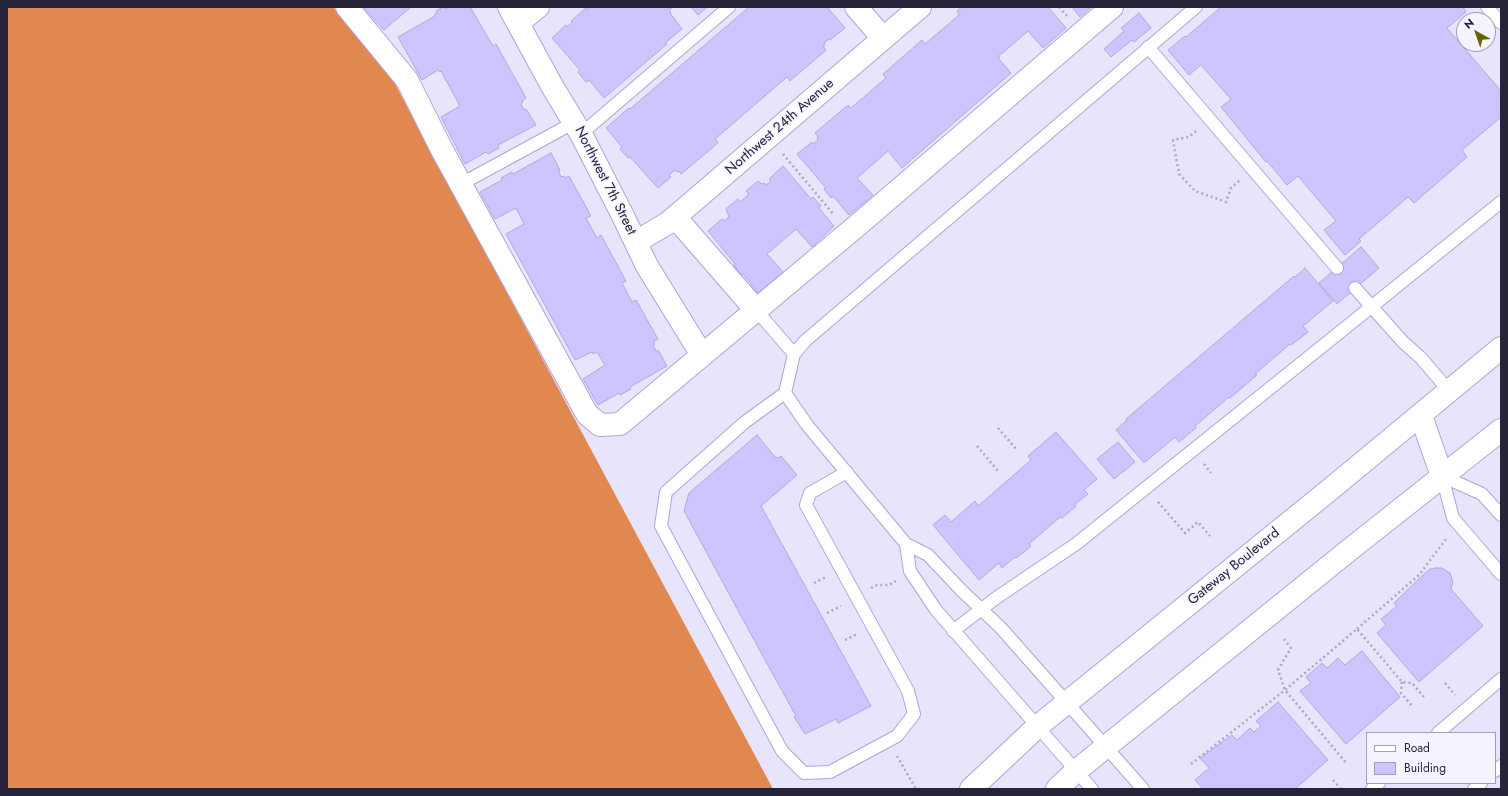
<!DOCTYPE html>
<style>
body{margin:0}
#map{position:relative;width:1508px;height:796px;overflow:hidden;background:#e7e4fb;font-family:Jost,sans-serif}
canvas{display:block}
.frame{position:absolute;inset:0;border:8px solid #272339;pointer-events:none}
.legend{position:absolute;left:1366px;top:732px;width:130px;height:52px;box-sizing:border-box;background:#f4f3ff;border:1px solid #a2a0b0;margin:0;padding:5px 7px;list-style:none;font-size:12px;color:#272339}
.legend li{display:flex;align-items:center;gap:8px;height:20px}
.legend b{width:20px;border:1px solid #a2a0b0}
.north{position:absolute;left:1456px;top:12px;width:40px;height:40px;box-sizing:border-box;background:#f4f3ff;border:1px solid #a2a0b0;border-radius:50%;rotate:320deg;font-size:11px;font-weight:700;line-height:16px;text-align:center;color:#272339}
.north::after{content:'';display:block;margin:auto;width:14px;height:18px;background:#636500;clip-path:polygon(50% 0,100% 100%,50% 72%,0 100%)}
</style>
<div id="map">
<canvas width="1508" height="796"></canvas>
<div class="frame"></div>
<ul class="legend">
<li><b style="height:5px;background:#fff"></b>Road</li>
<li><b style="height:11px;background:#cdc5fd"></b>Building</li>
</ul>
<div class="north">N</div>
</div>
<script>
const ctx = document.querySelector('canvas').getContext('2d');
ctx.lineJoin = 'round';
function fillPath(path, color) { ctx.fillStyle = color; ctx.fill(path, 'evenodd'); }
const shape = rows => new Path2D(rows.map(r => 'M' + r).join(''));
function trace(path, color, width, dash) { ctx.strokeStyle = color; ctx.lineWidth = width; ctx.lineCap = dash ? 'butt' : 'round'; ctx.setLineDash(dash || []); ctx.stroke(path); }
function write(font, color, halo, rows, align = 'center') {
  ctx.font = font + ' Jost,sans-serif'; ctx.lineWidth = 3; ctx.setLineDash([]); ctx.textBaseline = 'middle'; ctx.strokeStyle = halo; ctx.fillStyle = color; for (const [text, x, y, turn = 0] of rows) {
    ctx.save(); ctx.translate(x, y); ctx.rotate((+turn || 0) * Math.PI / 180); ctx.textAlign = isNaN(turn) ? turn : align; if (halo) ctx.strokeText(text, 0, 0); ctx.fillText(text, 0, 0); ctx.restore();
  }
}
fillPath(shape([
 [7,7,333,7,394,82,773,789,7,789]
]), '#e08850');
const building = shape([
 [363,7,411,7,384,30,363,7],
 [443,7,446,9,449,7,470,7,493,46,496,44,526,98,522,101,523,102,521,104,524,110,526,109,536,125,498,145,499,148,488,154,486,152,465,164,441,117,460,106,441,71,440,72,438,70,422,80,398,37,435,16,434,15,437,13,436,11,443,7],
 [591,7,673,7,669,10,671,12,670,13,682,29,665,43,667,44,604,98,589,80,586,82,578,72,580,70,552,38,566,25,567,27,573,22,571,21,586,8,587,10,591,7],
 [691,7,707,7,698,15,691,7],
 [749,7,827,7,845,28,830,40,829,39,824,43,825,45,823,46,826,50,790,81,787,77,715,139,718,143,681,174,679,171,677,172,675,170,669,175,671,177,658,188,630,157,628,158,620,149,622,147,606,128,629,108,630,109,749,7],
 [962,7,1048,7,1066,28,1043,48,1028,31,999,56,999,59,1011,73,902,168,888,151,857,178,873,195,849,215,833,196,831,198,824,189,826,188,797,154,812,142,813,144,818,140,817,138,818,136,815,133,848,105,851,108,886,78,883,74,922,40,925,44,959,15,957,11,962,7],
 [1072,7,1091,7,1080,17,1072,7],
 [1221,7,1463,7,1466,12,1447,28,1501,91,1501,117,1462,150,1467,157,1414,203,1408,197,1359,239,1361,241,1345,255,1324,230,1336,221,1298,176,1287,185,1267,161,1266,162,1221,107,1231,99,1201,65,1189,75,1168,50,1185,36,1186,37,1221,7],
 [1139,13,1151,28,1134,42,1132,40,1111,57,1104,49,1124,31,1121,28,1139,13],
 [551,153,560,170,558,170,561,177,564,176,565,178,569,176,591,216,586,218,597,238,601,235,626,281,622,283,632,302,636,300,658,339,653,342,655,344,653,345,656,351,658,350,667,366,630,387,631,389,620,395,619,393,598,405,583,379,605,365,597,352,593,354,592,352,575,360,506,234,524,224,516,208,495,219,480,192,502,180,501,178,512,172,513,174,551,153],
 [783,166,811,199,813,197,821,206,819,208,834,226,812,247,796,229,767,254,783,272,758,293,743,274,741,275,734,265,735,264,708,231,722,219,724,221,729,217,726,209,738,199,740,202,749,194,746,191,758,181,762,184,764,183,766,185,771,181,769,179,783,166],
 [1361,247,1379,268,1337,304,1319,283,1361,247],
 [1305,268,1333,301,1303,326,1308,332,1291,345,1290,344,1255,374,1257,375,1230,398,1229,397,1195,426,1196,428,1179,442,1175,437,1144,463,1116,430,1127,420,1126,419,1294,276,1295,277,1305,268],
 [1056,432,1097,479,1084,490,1088,494,1075,504,1076,506,1062,518,1060,517,1029,544,1031,546,1024,552,1016,558,1015,557,1002,568,999,563,979,580,933,525,945,515,951,522,975,501,978,506,1031,460,1028,456,1056,432],
 [757,435,775,457,778,458,781,456,797,475,761,506,871,706,838,723,836,719,805,734,794,717,796,716,759,649,684,511,689,493,757,435],
 [1118,442,1135,462,1114,479,1097,459,1118,442],
 [1435,568,1442,568,1450,573,1453,582,1451,589,1483,626,1419,682,1377,633,1386,625,1381,619,1397,606,1394,603,1423,575,1430,569,1435,568],
 [1362,651,1400,697,1346,744,1300,691,1311,683,1306,677,1322,663,1327,668,1338,658,1345,665,1362,651],
 [1278,702,1328,760,1295,789,1203,789,1195,780,1209,768,1200,758,1232,735,1237,740,1250,728,1254,732,1261,726,1256,721,1278,702]
]);
fillPath(building, '#cdc5fd');
trace(building, '#b0a8df', 1);
const service = shape([
 [1487,7,1501,23],
 [1148,47,1337,268],
 [581,134,729,7],
 [461,184,575,122],
 [1355,288,1403,342,1421,358,1450,392],
 [756,310,794,354],
 [785,393,807,425,906,544,928,555,961,590,1001,628,1143,789],
 [847,472,810,493,806,505,908,691,914,714,897,736,830,772,804,773,782,751,661,526,666,492,745,422,785,393,794,354,805,341,1196,7],
 [1442,476,1453,518,1501,574],
 [1442,476,1482,494,1501,515],
 [906,544,910,571,936,610,1092,789],
 [953,631,996,598,1076,544,1350,324,1501,202],
 [1438,733,1501,679],
 [1495,771,1501,766],
 [1372,789,1379,783],
 [1474,789,1481,783]
]);
const minor = shape([
 [347,7,407,80,442,150,587,414,600,425,620,424,859,224,1112,7],
 [509,7,552,86,581,134,622,214,647,266,702,355],
 [856,7,883,38],
 [518,23,538,7],
 [675,217,756,310],
 [636,242,668,223,920,7]
]);
const secondary = shape([
 [1421,416,1442,476],
 [971,789,1038,726,1327,492,1501,348],
 [1057,789,1076,771,1348,551,1501,430]
]);
trace(service, '#ada4dc', 14);
trace(minor, '#ada4dc', 24);
trace(secondary, '#ada4dc', 24);
trace(shape([
 [1059,7,1067,16],
 [1196,131,1189,137,1173,140,1179,174,1195,191,1226,202,1231,188,1240,180],
 [783,154,834,215],
 [998,428,1017,450],
 [977,446,998,471],
 [1204,464,1211,473],
 [1158,502,1185,533,1198,522,1210,536],
 [814,583,826,577],
 [871,588,877,585,889,585,896,581],
 [827,613,841,606],
 [1357,629,1419,575,1446,539],
 [1284,639,1291,648,1278,670,1285,690,1347,764],
 [845,640,857,634],
 [1402,682,1401,693,1413,707],
 [1445,683,1455,695],
 [897,756,916,789],
 [1191,764,1285,690,1357,629,1402,682,1412,683,1424,697],
 [1333,780,1341,789]
]), '#aba8be', 2.5, [2, 3]);
trace(service, '#fff', 12);
trace(minor, '#fff', 22);
trace(secondary, '#fff', 22);
write('14px', '#272339', '#f4f3ff', [
 ["Northwest 24th Avenue",780,127,-41],
 ["Northwest 7th Street",605,181,63],
 ["Gateway Boulevard",1234,567,-39]
]);
</script>
